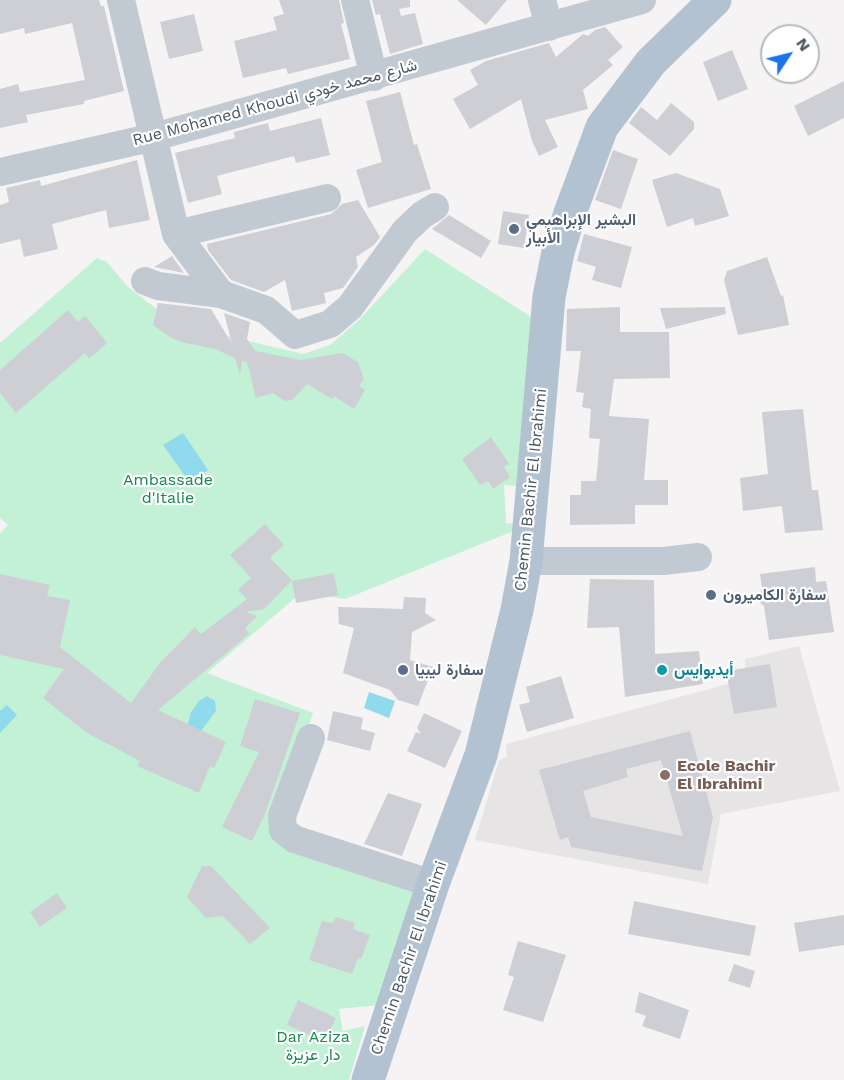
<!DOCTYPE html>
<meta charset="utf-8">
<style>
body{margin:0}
#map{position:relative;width:844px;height:1080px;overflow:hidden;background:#f5f3f3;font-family:"Work Sans",sans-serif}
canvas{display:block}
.north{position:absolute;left:760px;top:24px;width:60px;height:60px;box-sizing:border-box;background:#fff;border:2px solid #b7bbc0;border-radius:50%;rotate:55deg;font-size:16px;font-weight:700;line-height:24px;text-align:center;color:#4a5661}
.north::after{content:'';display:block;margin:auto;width:21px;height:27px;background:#1a73e8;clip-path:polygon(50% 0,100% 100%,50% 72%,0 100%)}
</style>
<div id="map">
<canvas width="844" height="1080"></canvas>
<div class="north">N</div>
</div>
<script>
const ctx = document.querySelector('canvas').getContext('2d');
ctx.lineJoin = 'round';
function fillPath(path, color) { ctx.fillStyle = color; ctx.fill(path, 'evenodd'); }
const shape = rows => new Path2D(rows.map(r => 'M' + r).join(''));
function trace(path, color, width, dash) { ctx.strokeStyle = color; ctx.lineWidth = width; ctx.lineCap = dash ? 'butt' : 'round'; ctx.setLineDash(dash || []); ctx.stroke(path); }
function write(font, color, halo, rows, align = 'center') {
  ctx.font = font + ' "Work Sans",Vazirmatn,sans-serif'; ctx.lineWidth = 4.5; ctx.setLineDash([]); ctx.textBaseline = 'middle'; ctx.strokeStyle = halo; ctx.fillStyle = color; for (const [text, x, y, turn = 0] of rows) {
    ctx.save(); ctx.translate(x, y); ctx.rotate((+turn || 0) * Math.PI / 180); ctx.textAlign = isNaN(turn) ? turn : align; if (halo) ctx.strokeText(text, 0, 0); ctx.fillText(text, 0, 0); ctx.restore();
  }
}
fillPath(shape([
 [799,646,840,791,721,814,708,884,475,840,499,760,507,757,506,744,746,679,745,659]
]), '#e6e4e5');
fillPath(shape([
 [425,249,533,318,516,486,504,485,506,523,517,524,516,530,345,599,302,592,207,673,313,713,271,838,422,890,379,1005,339,1009,343,1031,365,1026,349,1080,0,1080,0,534,8,525,0,518,0,343,97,258,107,262,128,287,162,313,223,335,303,354,330,345,359,320]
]), '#c3f1d5');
fillPath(shape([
 [183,433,208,470,190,483,163,445],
 [369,692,395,701,389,718,364,708],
 [207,696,215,701,216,711,201,731,190,730,188,724,191,712,199,701],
 [7,705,17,715,0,733,0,711]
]), '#90daee');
fillPath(shape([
 [0,0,99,0,101,6,104,6,124,91,84,101,84,104,26,115,28,122,0,128,0,89,18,84,20,92,85,80,72,23,25,34,24,28,0,34],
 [279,0,339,0,344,23,341,24,350,59,288,74,286,68,243,78,234,41,277,30,273,17,284,14],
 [372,0,410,0,410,7,399,9,401,16,415,13,423,44,390,54,380,14,376,15],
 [457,0,507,0,486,25],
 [194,14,203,51,169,59,160,22],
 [605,27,623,47,608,60,613,65,583,90,588,109,545,120,558,147,539,156,532,141,521,99,470,129,453,99,478,85,470,70,486,61,549,43,556,57,583,34,588,36,595,30],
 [732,50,748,89,718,101,703,62],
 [844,81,844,118,808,136,794,106],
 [400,92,414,145,417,144,431,189,368,208,356,170,382,162,366,101],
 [671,103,694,122,694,129,670,156,629,123,641,107,657,120],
 [321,118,330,155,296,163,294,156,217,176,222,194,188,203,175,153,235,138,234,132,268,123,270,131],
 [613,150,638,159,621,209,595,200],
 [137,160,150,220,109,228,106,210,52,224,58,249,24,257,20,239,0,244,0,205,9,202,6,188,40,180,41,186],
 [676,173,720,189,729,216,695,226,693,218,667,227,652,180],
 [358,200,380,237,374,245,356,257,358,267,343,288,324,293,326,303,292,311,285,280,264,292,231,280,208,250,207,244,331,214,342,204],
 [503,211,529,215,524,248,498,244],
 [449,215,491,241,481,258,432,229],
 [584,234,632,247,621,288,592,280,596,267,577,261],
 [172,256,184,273,154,267],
 [767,257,781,296,783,295,789,325,738,335,724,280,727,271],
 [158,303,211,309,232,344,224,313,250,322,247,339,255,351,301,360,342,353,358,362,364,379,359,386,365,390,354,409,334,396,332,399,307,384,292,400,285,401,273,393,256,398,247,362,242,361,240,375,235,358,215,349,181,342,170,337,153,325],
 [620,307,620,332,669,332,670,378,614,379,609,416,649,419,644,480,668,480,668,505,635,505,635,524,570,525,570,495,581,495,581,481,596,481,600,439,589,438,591,409,582,407,584,393,576,392,581,351,566,351,567,309],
 [725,307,726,314,666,329,660,308],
 [68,310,78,322,85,316,107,343,89,359,85,353,16,413,0,393,0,370],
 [803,409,812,490,818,490,823,530,785,533,782,506,743,511,740,478,768,474,762,412],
 [491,437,509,464,504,467,510,477,493,489,488,481,480,485,462,459],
 [265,524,284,545,270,558,292,580,264,609,246,612,257,616,245,628,249,634,158,710,226,742,214,768,210,766,199,793,137,766,140,761,87,733,43,698,64,669,0,655,0,574,50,585,47,596,70,600,60,647,131,703,160,663,195,627,201,634,247,599,238,590,251,578,230,555],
 [815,567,816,582,826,581,834,632,769,640,764,606,757,600,762,588,760,574],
 [334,573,338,595,296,603,292,581],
 [590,579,654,580,655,654,699,651,703,684,625,697,619,627,587,628],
 [404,597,426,598,425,613,436,620,412,632,410,660,433,667,418,706,398,700,390,690,343,673,354,628,339,624,338,607,403,609],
 [770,664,777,707,734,714,726,671],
 [561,676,574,718,527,732,519,705,530,702,526,687],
 [255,699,300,713,266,812,252,841,222,827,259,752,240,746],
 [333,711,363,718,361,729,375,733,370,751,327,740],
 [424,713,462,731,445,768,407,751,416,732,421,734,417,728],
 [690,731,713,817,702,871,571,847,568,837,560,840,539,770],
 [661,760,683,836,591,817,583,791,628,777,626,769],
 [388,793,422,804,402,856,364,844],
 [202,866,211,866,270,928,250,944,223,916,206,918,187,897],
 [57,893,67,908,40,927,30,912],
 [634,901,756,926,750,956,628,934],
 [844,915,844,945,799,952,794,923],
 [336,917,355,923,353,929,370,935,361,959,358,958,352,974,309,960,322,921,333,923],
 [518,941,566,955,543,1022,503,1010,514,977,508,975],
 [734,964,755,971,750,988,728,981],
 [639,992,689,1010,680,1039,642,1026,646,1016,635,1012],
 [298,1000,336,1018,325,1042,287,1025]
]), '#cdcfd5');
trace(shape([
 [121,0,176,234,221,294],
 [355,0,374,77],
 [542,0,549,27],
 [0,172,154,137,642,0],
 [176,234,327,198],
 [145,281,158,286,221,294,266,310,295,335,330,324,350,307,405,231,422,215,435,207],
 [526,561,664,561,698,557],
 [311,738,282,816,283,830,294,839,433,884]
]), '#c1cad2', 28);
trace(shape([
 [368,1080,433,884,481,755,517,610,526,561,549,297,558,252,570,213,602,127,651,62,715,0]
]), '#b3c2d1', 33);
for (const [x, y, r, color] of [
 [514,229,6,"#5c6f8a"],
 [711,595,6,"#5c6f8a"],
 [403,670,6,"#5c6f8a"],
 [662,670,6,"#0f9aa8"],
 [665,775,6,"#8d6e63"]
]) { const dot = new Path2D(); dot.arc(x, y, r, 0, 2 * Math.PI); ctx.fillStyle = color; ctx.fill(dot); trace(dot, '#fff', 2); }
write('16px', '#4a5661', '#fff', [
 ["Rue Mohamed Khoudi شارع محمد خودي",275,103,-15],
 ["Chemin Bachir El Ibrahimi",531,490,-84],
 ["Chemin Bachir El Ibrahimi",409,958,-71]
]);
write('bold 16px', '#4e5e75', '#fff', [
 ["البشير الإبراهيمي",526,220],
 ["الأبيار",526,238],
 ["سفارة الكاميرون",723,595],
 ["سفارة ليبيا",415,670]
], 'left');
write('16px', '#17864f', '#fff', [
 ["Ambassade",168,480],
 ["d'Italie",168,498],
 ["Dar Aziza",313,1037],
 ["دار عزيزة",313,1055]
]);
write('bold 16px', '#0d838f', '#fff', [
 ["أيدبوايس",674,670]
], 'left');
write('bold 16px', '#785e54', '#fff', [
 ["Ecole Bachir",677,766],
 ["El Ibrahimi",677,784]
], 'left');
</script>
